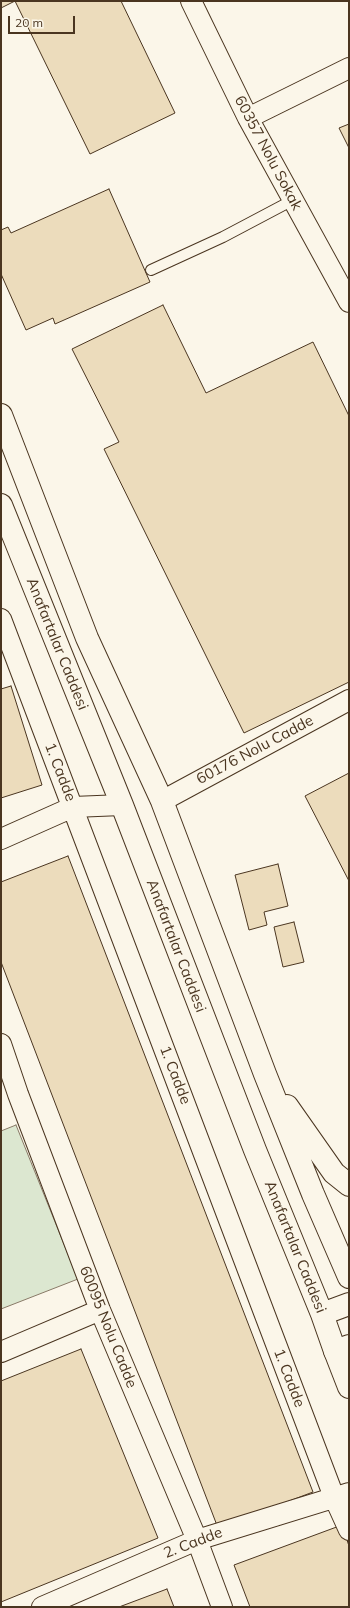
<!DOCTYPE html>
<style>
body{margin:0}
#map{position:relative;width:350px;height:1608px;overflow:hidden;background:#fbf6e9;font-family:Mulish,sans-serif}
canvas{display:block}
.frame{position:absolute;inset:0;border:2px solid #4a3520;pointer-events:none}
.scale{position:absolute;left:8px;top:16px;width:67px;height:18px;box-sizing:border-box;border:2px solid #4a3520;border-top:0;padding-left:5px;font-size:12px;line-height:14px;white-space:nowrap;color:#4a3520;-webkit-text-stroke:3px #fbf6e9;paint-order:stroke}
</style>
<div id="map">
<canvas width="350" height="1608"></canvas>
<div class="frame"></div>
<div class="scale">20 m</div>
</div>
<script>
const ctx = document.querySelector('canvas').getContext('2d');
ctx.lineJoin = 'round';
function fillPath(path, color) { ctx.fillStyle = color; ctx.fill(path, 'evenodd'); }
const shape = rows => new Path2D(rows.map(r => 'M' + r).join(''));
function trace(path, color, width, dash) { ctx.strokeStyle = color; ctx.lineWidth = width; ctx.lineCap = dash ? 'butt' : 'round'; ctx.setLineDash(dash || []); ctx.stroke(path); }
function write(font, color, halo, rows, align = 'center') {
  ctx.font = font + ' Mulish,sans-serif'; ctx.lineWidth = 3; ctx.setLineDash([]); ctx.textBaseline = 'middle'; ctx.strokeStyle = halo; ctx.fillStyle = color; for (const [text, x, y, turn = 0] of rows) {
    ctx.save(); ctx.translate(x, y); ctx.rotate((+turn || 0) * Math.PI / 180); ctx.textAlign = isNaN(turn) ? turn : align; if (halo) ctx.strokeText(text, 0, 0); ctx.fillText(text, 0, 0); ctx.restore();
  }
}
const green = shape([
 [16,1125,78,1279,1,1309,1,1131,16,1125]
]);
fillPath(green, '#dce7d0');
trace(green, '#887966', 1);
const building = shape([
 [1,1,121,1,175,113,90,154,15,1,1,8,1,1],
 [349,124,349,148,339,128,349,124],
 [109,189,150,282,55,324,53,318,26,330,1,274,1,230,8,227,11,233,109,189],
 [163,305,206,393,313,342,349,416,349,682,244,733,104,449,119,442,72,349,163,305],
 [11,686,42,785,1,798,1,689,11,686],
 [349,773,349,881,305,796,349,773],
 [68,856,313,1492,218,1528,1,962,1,882,68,856],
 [278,864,288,906,264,912,267,925,249,930,235,875,278,864],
 [294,922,304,962,283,967,274,927,294,922],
 [81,1349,158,1538,1,1602,1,1381,81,1349],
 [342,1525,349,1546,349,1607,250,1607,234,1565,342,1525],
 [167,1589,174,1607,119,1607,167,1589]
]);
fillPath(building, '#ecdcbc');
trace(building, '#4a3520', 1);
const lane = shape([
 [151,270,223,237,293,200]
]);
const street = shape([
 [191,1,248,118,349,302],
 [248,118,349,68],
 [1,619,334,1497,349,1530],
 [162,801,349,700],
 [1,839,73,807,122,805],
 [1,1044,18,1094,100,1310,197,1540,222,1607],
 [1,1352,100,1310],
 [42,1607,197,1540,349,1493]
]);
const secondary = shape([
 [335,1351,349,1387]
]);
const primary = shape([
 [1,415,87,638,162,801,265,1074,313,1194,349,1277],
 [1,505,122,805,255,1150,322,1314,335,1351,349,1346],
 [287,1106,334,1173,349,1185],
 [322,1314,349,1304]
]);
trace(lane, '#4a3520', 12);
trace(street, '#4a3520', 22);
trace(secondary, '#4a3520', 24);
trace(primary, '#4a3520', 24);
trace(lane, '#fbf6e9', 10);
trace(street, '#fbf6e9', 20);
trace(secondary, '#fbf6e9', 22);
trace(primary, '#fbf6e9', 22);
write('15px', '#4a3520', '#fbf6e9', [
 ["60357 Nolu Sokak",268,153,62],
 ["Anafartalar Caddesi",57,644,68],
 ["60176 Nolu Cadde",255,750,-28],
 ["1. Cadde",60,772,69],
 ["Anafartalar Caddesi",176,946,69],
 ["1. Cadde",175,1075,69],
 ["Anafartalar Caddesi",295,1247,68],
 ["60095 Nolu Cadde",108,1327,68],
 ["1. Cadde",289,1378,69],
 ["2. Cadde",193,1543,-21]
]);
</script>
